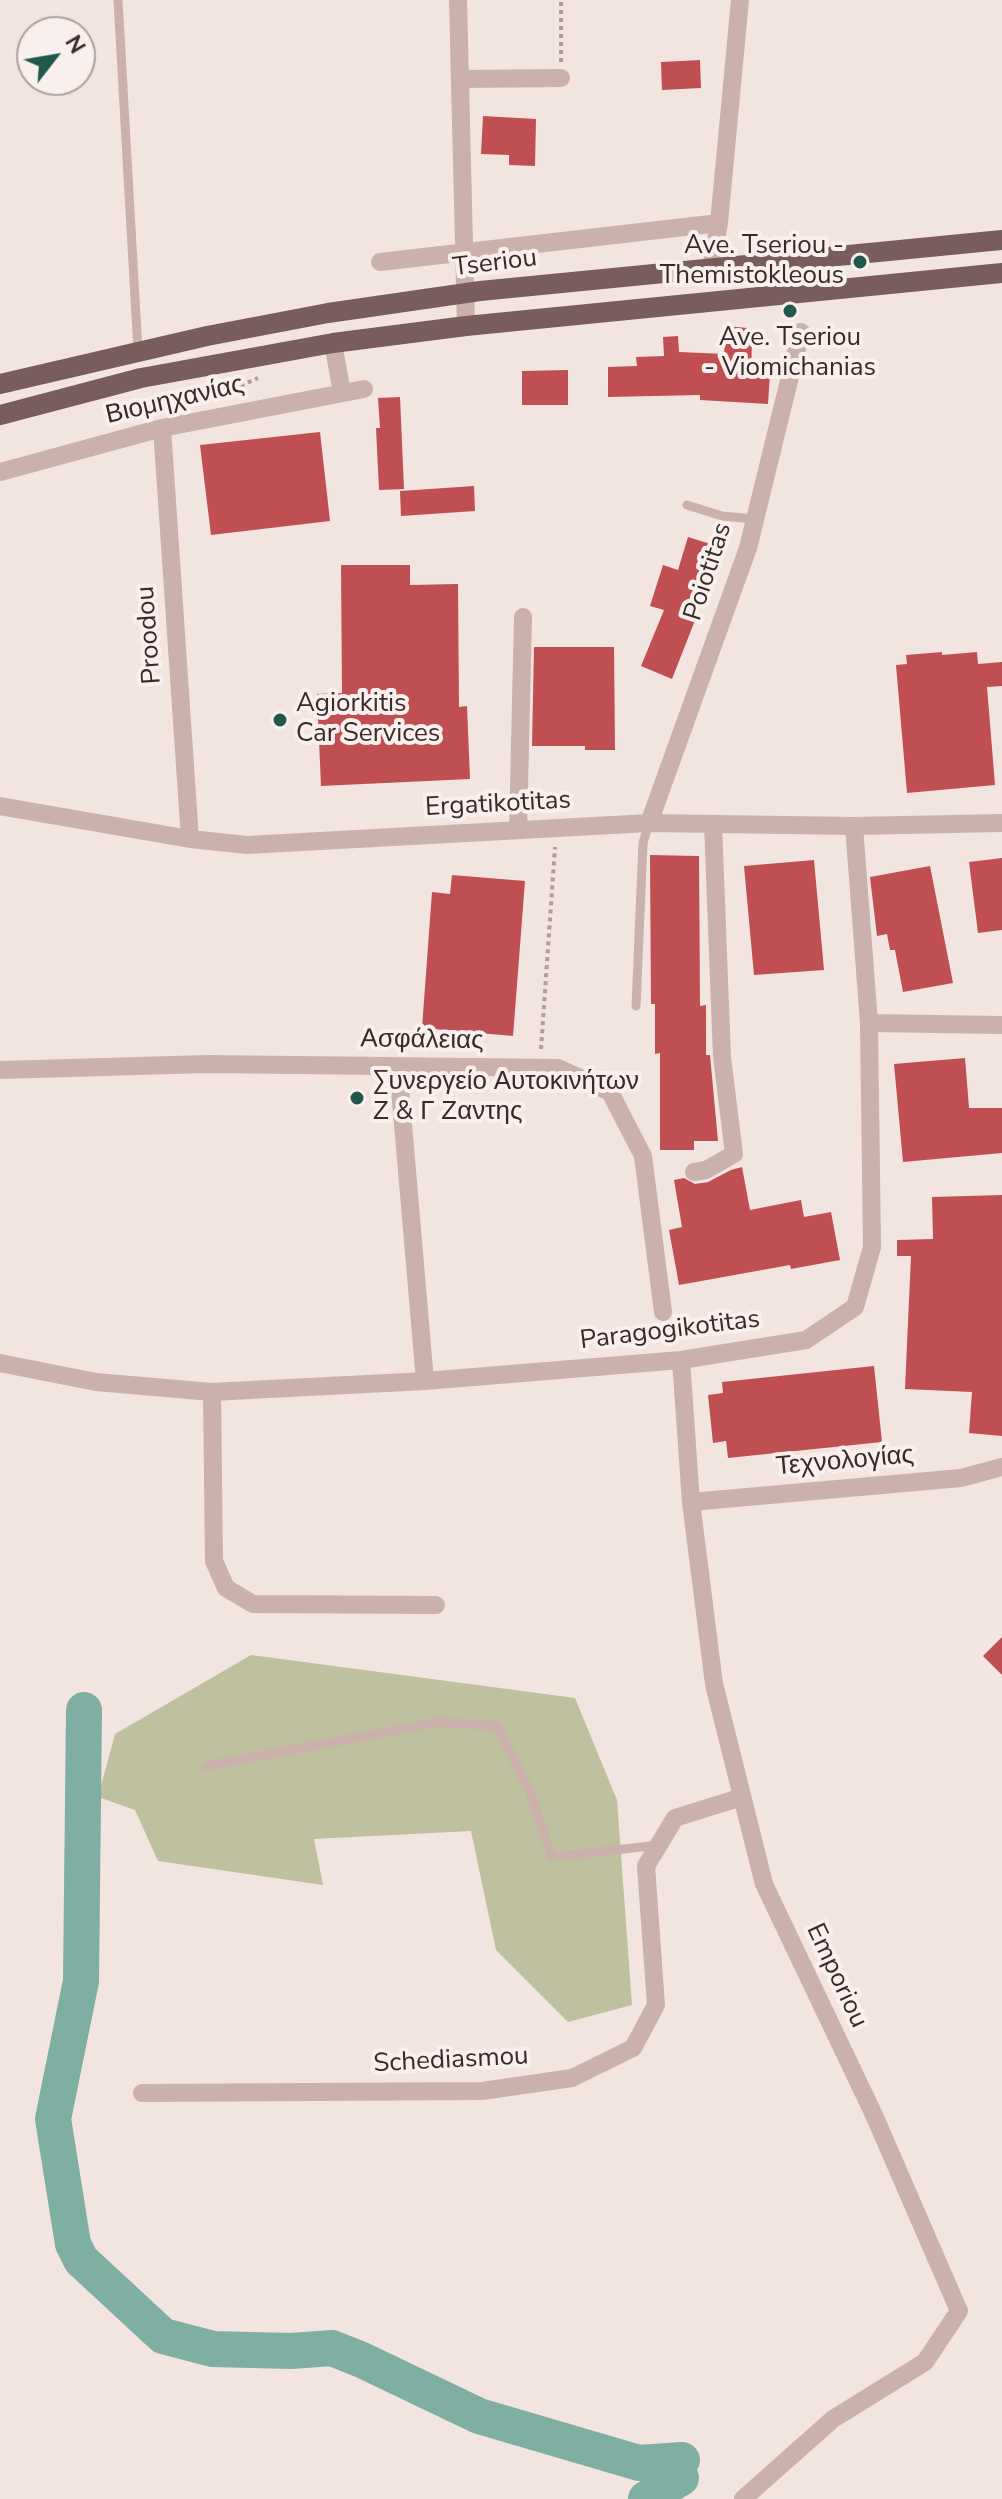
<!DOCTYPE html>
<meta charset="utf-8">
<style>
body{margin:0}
#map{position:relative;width:1002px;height:2499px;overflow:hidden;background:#f2e4df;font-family:"Nunito Sans",sans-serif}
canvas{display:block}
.north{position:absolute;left:16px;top:16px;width:80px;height:80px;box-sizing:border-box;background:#f9efec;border:2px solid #aca19e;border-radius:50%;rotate:59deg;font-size:22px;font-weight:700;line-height:32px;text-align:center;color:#382b2a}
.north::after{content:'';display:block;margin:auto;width:28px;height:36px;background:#21584c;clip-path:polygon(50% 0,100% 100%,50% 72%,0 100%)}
</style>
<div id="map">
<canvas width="1002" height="2499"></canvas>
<div class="north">N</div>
</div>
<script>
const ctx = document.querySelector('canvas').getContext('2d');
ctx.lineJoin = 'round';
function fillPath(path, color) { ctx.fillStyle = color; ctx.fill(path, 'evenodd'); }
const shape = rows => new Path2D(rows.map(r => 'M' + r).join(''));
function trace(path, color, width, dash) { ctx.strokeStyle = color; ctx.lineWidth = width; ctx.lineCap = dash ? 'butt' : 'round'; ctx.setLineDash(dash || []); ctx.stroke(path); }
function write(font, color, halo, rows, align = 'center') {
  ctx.font = font + ' "Nunito Sans",sans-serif'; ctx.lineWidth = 8; ctx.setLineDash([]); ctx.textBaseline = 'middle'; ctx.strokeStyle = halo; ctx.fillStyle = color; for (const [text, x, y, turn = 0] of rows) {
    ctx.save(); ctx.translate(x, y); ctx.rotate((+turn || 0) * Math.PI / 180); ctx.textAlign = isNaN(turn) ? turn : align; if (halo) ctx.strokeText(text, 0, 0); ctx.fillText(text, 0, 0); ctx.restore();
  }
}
fillPath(shape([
 [251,1655,575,1698,617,1800,632,2005,568,2022,496,1950,471,1831,314,1839,323,1885,158,1861,135,1810,98,1797,115,1734]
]), '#bfc09f');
trace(shape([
 [84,1710,81,1981,53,2119,73,2244,81,2260,163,2336,213,2349,291,2351,332,2348,362,2360,479,2416,639,2463,682,2460],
 [646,2499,681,2478]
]), '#7faea2', 36);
fillPath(shape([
 [700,60,701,88,662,90,661,62],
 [483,116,536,119,535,166,509,165,509,155,481,154],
 [726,326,747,328,747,342,752,342,751,372,770,373,768,404,700,400,700,395,608,397,608,367,637,366,636,357,664,356,663,337,678,336,679,352,724,354],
 [568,370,568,405,522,405,522,371],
 [400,397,404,489,379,490,376,428,380,428,378,398],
 [320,432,330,521,211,535,200,445],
 [474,486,475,511,401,516,400,491],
 [688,537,717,546,699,605,701,605,672,679,641,666,664,610,650,606,663,565,678,570],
 [341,565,410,565,410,585,458,584,459,707,467,706,470,779,321,786,317,694,342,693],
 [534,647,614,647,615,750,585,750,585,746,532,746],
 [942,652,942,655,977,652,978,664,1002,662,1002,686,987,687,995,785,907,793,896,665,907,664,906,655],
 [650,855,699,856,700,1006,706,1005,706,1055,710,1055,718,1141,694,1141,694,1150,660,1150,660,1053,655,1054,655,1004,651,1004],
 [1002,858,1002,930,978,933,969,862],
 [814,860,824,970,754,975,744,866],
 [930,866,953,983,903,992,895,950,890,950,887,934,877,936,870,877],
 [452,875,525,881,513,1036,422,1028,432,892,450,894],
 [965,1058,969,1108,1002,1108,1002,1153,903,1162,894,1064],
 [742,1167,750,1210,801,1200,804,1217,831,1212,840,1260,791,1269,790,1265,679,1285,669,1230,682,1227,674,1180,684,1178,695,1184,708,1182,731,1170],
 [1002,1195,1002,1436,969,1433,972,1392,905,1389,911,1256,897,1256,897,1240,933,1239,932,1197],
 [874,1366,882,1442,728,1458,726,1441,713,1443,708,1395,723,1393,722,1382],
 [1002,1637,1002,1675,983,1656]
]), '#c04f53');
trace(shape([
 [561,62,561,0],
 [154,397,183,399,242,385,258,378],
 [541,1049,555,847]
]), '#b59a95', 4, [4, 4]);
trace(shape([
 [118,0,138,351],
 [687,505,722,516,754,519],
 [636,1006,643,843,649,823],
 [206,1766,439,1722,497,1726,530,1792,552,1857,659,1845]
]), '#cab1ab', 9);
trace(shape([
 [458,0,466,326],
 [461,79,561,78],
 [380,262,719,223,740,0],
 [711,268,719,223],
 [333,343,342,393],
 [162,428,190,839],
 [0,472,162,428,364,389],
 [0,806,190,839,247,845,649,823,854,826,1002,823],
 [649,823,748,548,801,332],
 [518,830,523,617],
 [869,1023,1002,1025],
 [398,1066,425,1381],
 [0,1070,207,1064,558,1068,610,1092,643,1156,663,1312],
 [694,1172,706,1170,734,1154,722,1057,713,824],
 [681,1360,691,1502,714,1684,764,1884,874,2115,959,2311,925,2362,833,2419,743,2499],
 [0,1363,96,1382,212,1392,425,1381,681,1360,806,1340,855,1307,872,1247,869,1023,854,826],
 [212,1392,214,1561,226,1588,253,1604,436,1605],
 [691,1502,961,1478,1002,1467],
 [142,2093,482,2091,572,2078,633,2048,656,2005,646,1866,675,1818,742,1797]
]), '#cab1ab', 18);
trace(shape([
 [0,384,207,336,328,313,480,291,1002,240],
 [0,415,141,378,333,343,466,326,1002,273]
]), '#795d5c', 20);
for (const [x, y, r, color] of [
 [860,262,8,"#21584c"],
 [790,311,8,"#21584c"],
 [280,720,8,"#21584c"],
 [357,1098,8,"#21584c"]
]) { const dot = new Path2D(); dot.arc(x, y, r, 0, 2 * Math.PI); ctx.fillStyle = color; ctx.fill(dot); trace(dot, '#f9efec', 3); }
write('26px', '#382b2a', '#f9efec', [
 ["Ave. Tseriou -",844,247,"right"],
 ["Themistokleous",844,277,"right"],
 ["Ave. Tseriou",790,339,"center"],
 ["- Viomichanias",790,369,"center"],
 ["Agiorkitis",296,705],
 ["Car Services",296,735],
 ["Συνεργείο Αυτοκινήτων",373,1083],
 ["Ζ & Γ Ζαντης",373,1113]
], 'left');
write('26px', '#382b2a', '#f9efec', [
 ["Tseriou",495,264,-7],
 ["Βιομηχανίας",175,401,-13],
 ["Poiotitas",709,572,-72],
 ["Proodou",150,635,-94],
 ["Ergatikotitas",498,805,-3],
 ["Ασφάλειας",422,1041,1],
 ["Paragogikotitas",670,1331,-7],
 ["Τεχνολογίας",845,1462,-5],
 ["Emporiou",836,1976,65],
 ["Schediasmou",451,2061,-3]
]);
</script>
